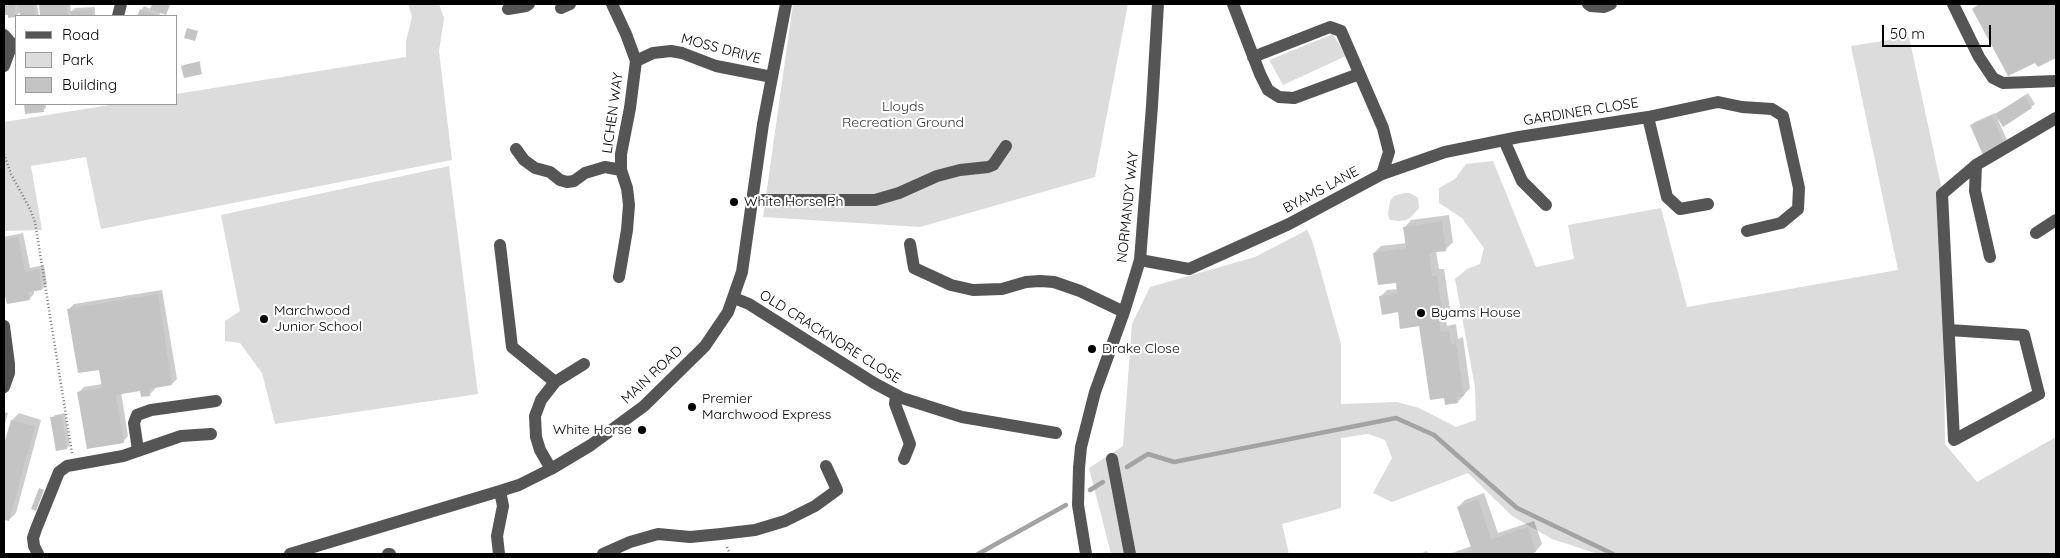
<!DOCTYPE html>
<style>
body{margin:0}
#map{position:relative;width:2060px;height:558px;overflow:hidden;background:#fff;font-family:Quicksand,sans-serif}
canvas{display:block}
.frame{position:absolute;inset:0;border:5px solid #000;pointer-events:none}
.legend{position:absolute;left:15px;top:15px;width:162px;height:90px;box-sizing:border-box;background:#fff;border:1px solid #999;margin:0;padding:6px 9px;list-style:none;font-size:15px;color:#000}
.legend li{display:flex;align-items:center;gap:10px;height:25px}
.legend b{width:25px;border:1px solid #999}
.scale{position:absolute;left:1882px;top:25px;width:109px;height:22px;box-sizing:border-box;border:2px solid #000;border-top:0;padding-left:6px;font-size:15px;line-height:18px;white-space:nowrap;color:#000;-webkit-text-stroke:4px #fff;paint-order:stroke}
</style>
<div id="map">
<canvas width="2060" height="558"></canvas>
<div class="frame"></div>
<ul class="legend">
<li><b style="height:6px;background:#555"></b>Road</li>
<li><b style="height:14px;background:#dcdcdc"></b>Park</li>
<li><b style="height:14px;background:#c4c4c4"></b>Building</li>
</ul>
<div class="scale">50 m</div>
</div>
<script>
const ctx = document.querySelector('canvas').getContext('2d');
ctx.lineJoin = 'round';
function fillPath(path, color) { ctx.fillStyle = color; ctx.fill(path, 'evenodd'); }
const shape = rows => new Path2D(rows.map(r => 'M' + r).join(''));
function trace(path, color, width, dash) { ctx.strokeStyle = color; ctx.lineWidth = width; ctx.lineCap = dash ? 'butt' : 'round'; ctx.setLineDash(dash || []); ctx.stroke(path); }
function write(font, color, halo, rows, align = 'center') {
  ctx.font = font + ' Quicksand,sans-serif'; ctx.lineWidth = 4.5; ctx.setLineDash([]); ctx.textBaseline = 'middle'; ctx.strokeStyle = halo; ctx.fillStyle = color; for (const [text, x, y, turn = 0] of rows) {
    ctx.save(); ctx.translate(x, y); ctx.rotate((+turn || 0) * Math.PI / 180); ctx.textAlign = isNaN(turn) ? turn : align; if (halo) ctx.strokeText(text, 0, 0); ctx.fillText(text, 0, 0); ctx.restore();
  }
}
fillPath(shape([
 [408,4,439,4,444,18,439,51,452,160,101,229,86,157,31,166,42,230,4,231,4,122,116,104,176,104,176,94,406,57,406,41,412,17],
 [793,4,1128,4,1095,177,920,227,763,217],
 [1333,34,1346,56,1283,85,1269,60],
 [1909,37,1942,190,1945,444,1977,482,2056,437,2056,554,1598,554,1552,539,1512,516,1468,473,1392,502,1373,493,1392,458,1385,440,1368,434,1341,438,1341,508,1282,524,1289,554,1111,554,1089,468,1123,446,1132,324,1150,287,1255,257,1307,230,1312,240,1341,344,1341,404,1397,402,1419,408,1456,427,1476,420,1475,387,1455,279,1467,269,1480,264,1484,248,1462,218,1439,203,1439,188,1455,179,1466,164,1493,161,1536,267,1574,259,1568,225,1661,208,1687,307,1898,270,1851,46],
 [449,166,478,394,275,424,262,373,240,343,225,341,225,321,240,311,221,215],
 [1404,193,1410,193,1418,198,1419,208,1411,217,1406,220,1399,221,1390,220,1388,214,1390,201,1394,196]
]), '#dcdcdc');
fillPath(shape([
 [4,4,37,4,39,16,27,16,21,11,16,16,9,13,4,14],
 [40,4,70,4,71,12,75,8,95,7,95,16,72,16,72,13,69,16,41,16],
 [153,4,170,4,167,12,161,11,159,16,138,16,144,6,151,9],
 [1979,4,2056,4,2056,57,2038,66,1974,9],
 [200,61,201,73,182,67,184,65],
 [2028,93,2035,104,2031,107,2003,125,1999,119,1998,120,2008,142,2004,145,1972,125,1975,122,1995,113,1996,115],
 [25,104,46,104,46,107,43,111,26,113],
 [1449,215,1453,242,1446,249,1436,251,1439,269,1444,269,1450,309,1445,314,1447,326,1456,324,1458,339,1463,337,1470,388,1458,402,1421,325,1380,297,1387,290,1398,289,1397,281,1374,253,1381,246,1407,243,1405,227,1411,220],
 [23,233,30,268,44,265,47,284,42,289,34,290,34,294,29,299,4,291,4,237],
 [162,290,177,379,172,384,155,387,155,389,150,394,142,396,141,389,121,392,128,436,123,442,79,392,84,387,102,384,100,368,69,309,74,304],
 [4,412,8,413,4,427],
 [19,413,41,420,16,513,9,520,4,518,4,449,12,420],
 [65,413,70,445,67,448,52,418,55,415],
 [1484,493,1498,533,1534,521,1542,544,1536,551,1527,554,1449,554,1472,546,1458,507,1465,500],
 [1427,551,1428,554,1419,554]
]), '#0003');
trace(shape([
 [1127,467,1148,454,1174,462,1396,418,1434,435,1517,508,1613,554],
 [1090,490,1103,482],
 [978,554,1066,505]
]), '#a3a3a3', 4.5);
fillPath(shape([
 [4,4,14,4,16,17,8,18,8,15,4,15],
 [19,4,34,4,35,16,20,16],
 [39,4,67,4,68,16,40,16],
 [152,4,170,4,166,15,150,9],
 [1979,4,2056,4,2056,58,2038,67,2035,63,2008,76,1972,9],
 [140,9,159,16,137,16],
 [92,10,92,16,71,16,71,11],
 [187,28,198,31,195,41,184,38],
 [199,62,202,74,184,78,181,66],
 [2024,96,2032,108,2003,127,1995,114],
 [24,104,43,104,44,112,25,114],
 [1992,116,2005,146,1983,155,1970,125],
 [1442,221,1446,251,1429,253,1432,276,1437,275,1443,317,1439,318,1441,332,1449,331,1451,345,1456,343,1464,396,1457,397,1458,403,1445,405,1444,398,1430,400,1419,326,1400,329,1398,312,1382,315,1379,296,1397,294,1396,283,1378,285,1373,253,1406,248,1403,227],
 [18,237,25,272,39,269,42,290,28,292,30,300,7,304,4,292,4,240],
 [158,294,172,385,149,389,150,396,141,397,140,391,116,395,124,443,87,449,77,392,102,388,99,370,78,373,67,309],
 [62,416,67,449,56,451,50,417],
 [11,420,35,426,9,521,4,520,4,444],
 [39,488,44,490,36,511,31,509],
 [1478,499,1491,539,1528,527,1536,552,1531,554,1461,554,1472,550,1457,507]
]), '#c4c4c4');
trace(shape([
 [4,154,11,174,30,209,35,222,72,453],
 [727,547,730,554]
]), '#777', 2.5, [1, 2.5]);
trace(shape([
 [612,4,626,34,636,61,653,53,671,51,682,53,716,66,772,77],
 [1233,4,1260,74,1268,90,1279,97,1294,98,1359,74],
 [1588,4,1591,6,1604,7,1611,4],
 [1953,4,1979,57,1993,78,2003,83,2056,81],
 [561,8,570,4],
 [508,9,526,6,529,4],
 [118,16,121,4],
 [4,35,11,43,11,47,4,66],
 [1253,57,1330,27,1341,31,1383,128,1389,152,1382,174],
 [1648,117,1667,197,1680,209,1708,204],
 [1504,140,1522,181,1546,205],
 [516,149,524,160,535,168,550,172,560,180,567,182,574,181,585,173,605,167,621,170],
 [1976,165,1975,191,1990,257],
 [752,200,875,200,899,193,937,176,960,170,988,167,993,165,1006,146],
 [2036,233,2056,220],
 [910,244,914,268,951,285,973,290,1002,289,1026,282,1040,281,1054,282,1080,291,1124,312],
 [500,245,512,347,555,382],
 [1140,260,1189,269,1289,224,1382,174,1445,152,1519,137,1648,117,1718,102,1742,107,1772,109,1783,116,1799,188,1798,209,1781,223,1747,231],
 [619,277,627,230,629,205,627,188,621,170,621,154,630,108,636,61],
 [734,298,749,304,874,383,902,398,962,417,1056,433],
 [4,326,9,364,9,373,4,387],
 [1949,330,2024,335,2039,394,1954,440,1942,194,1976,165,2056,118],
 [896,395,895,404,910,444,904,459],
 [138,450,134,423,137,415,151,410,216,401],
 [1112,459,1130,554],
 [551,469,540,450,536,437,535,416,541,400,555,382,584,364],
 [38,554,34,546,33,538,36,529,59,472,67,466,123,456,181,436,211,434],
 [290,554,500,491,519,485,551,469,591,445,644,406,705,346,728,312,742,272,763,124,786,4],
 [388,554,390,554],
 [499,554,497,536,503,506,500,491],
 [603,554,630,542,658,534,690,537,721,534,755,530,785,521,815,506,837,490,826,466],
 [1086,554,1078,505,1079,468,1081,447,1095,392,1124,312,1140,260,1152,106,1158,4]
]), '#555', 12);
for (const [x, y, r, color] of [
 [734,202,5,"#000"],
 [1421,313,5,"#000"],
 [264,319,5,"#000"],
 [1092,349,5,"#000"],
 [692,407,5,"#000"],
 [642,430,5,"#000"]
]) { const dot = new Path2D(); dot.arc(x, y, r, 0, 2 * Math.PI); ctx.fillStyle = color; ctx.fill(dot); trace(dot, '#fff', 2); }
write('14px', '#000', '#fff', [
 ["MOSS DRIVE",721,49,15],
 ["GARDINER CLOSE",1581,112,-9],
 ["LICHEN WAY",613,113,-82],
 ["BYAMS LANE",1321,190,-28],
 ["NORMANDY WAY",1128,207,-84],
 ["OLD CRACKNORE CLOSE",830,337,32],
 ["MAIN ROAD",652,375,-43]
]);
write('14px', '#333', '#fff', [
 ["Lloyds",903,107],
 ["Recreation Ground",903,123]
]);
write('14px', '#000', '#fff', [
 ["White Horse Ph",744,202],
 ["Marchwood",274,311],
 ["Junior School",274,327],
 ["Byams House",1431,313],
 ["Drake Close",1102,349],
 ["Premier",702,399],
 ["Marchwood Express",702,415],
 ["White Horse",632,430,"right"]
], 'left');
</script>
